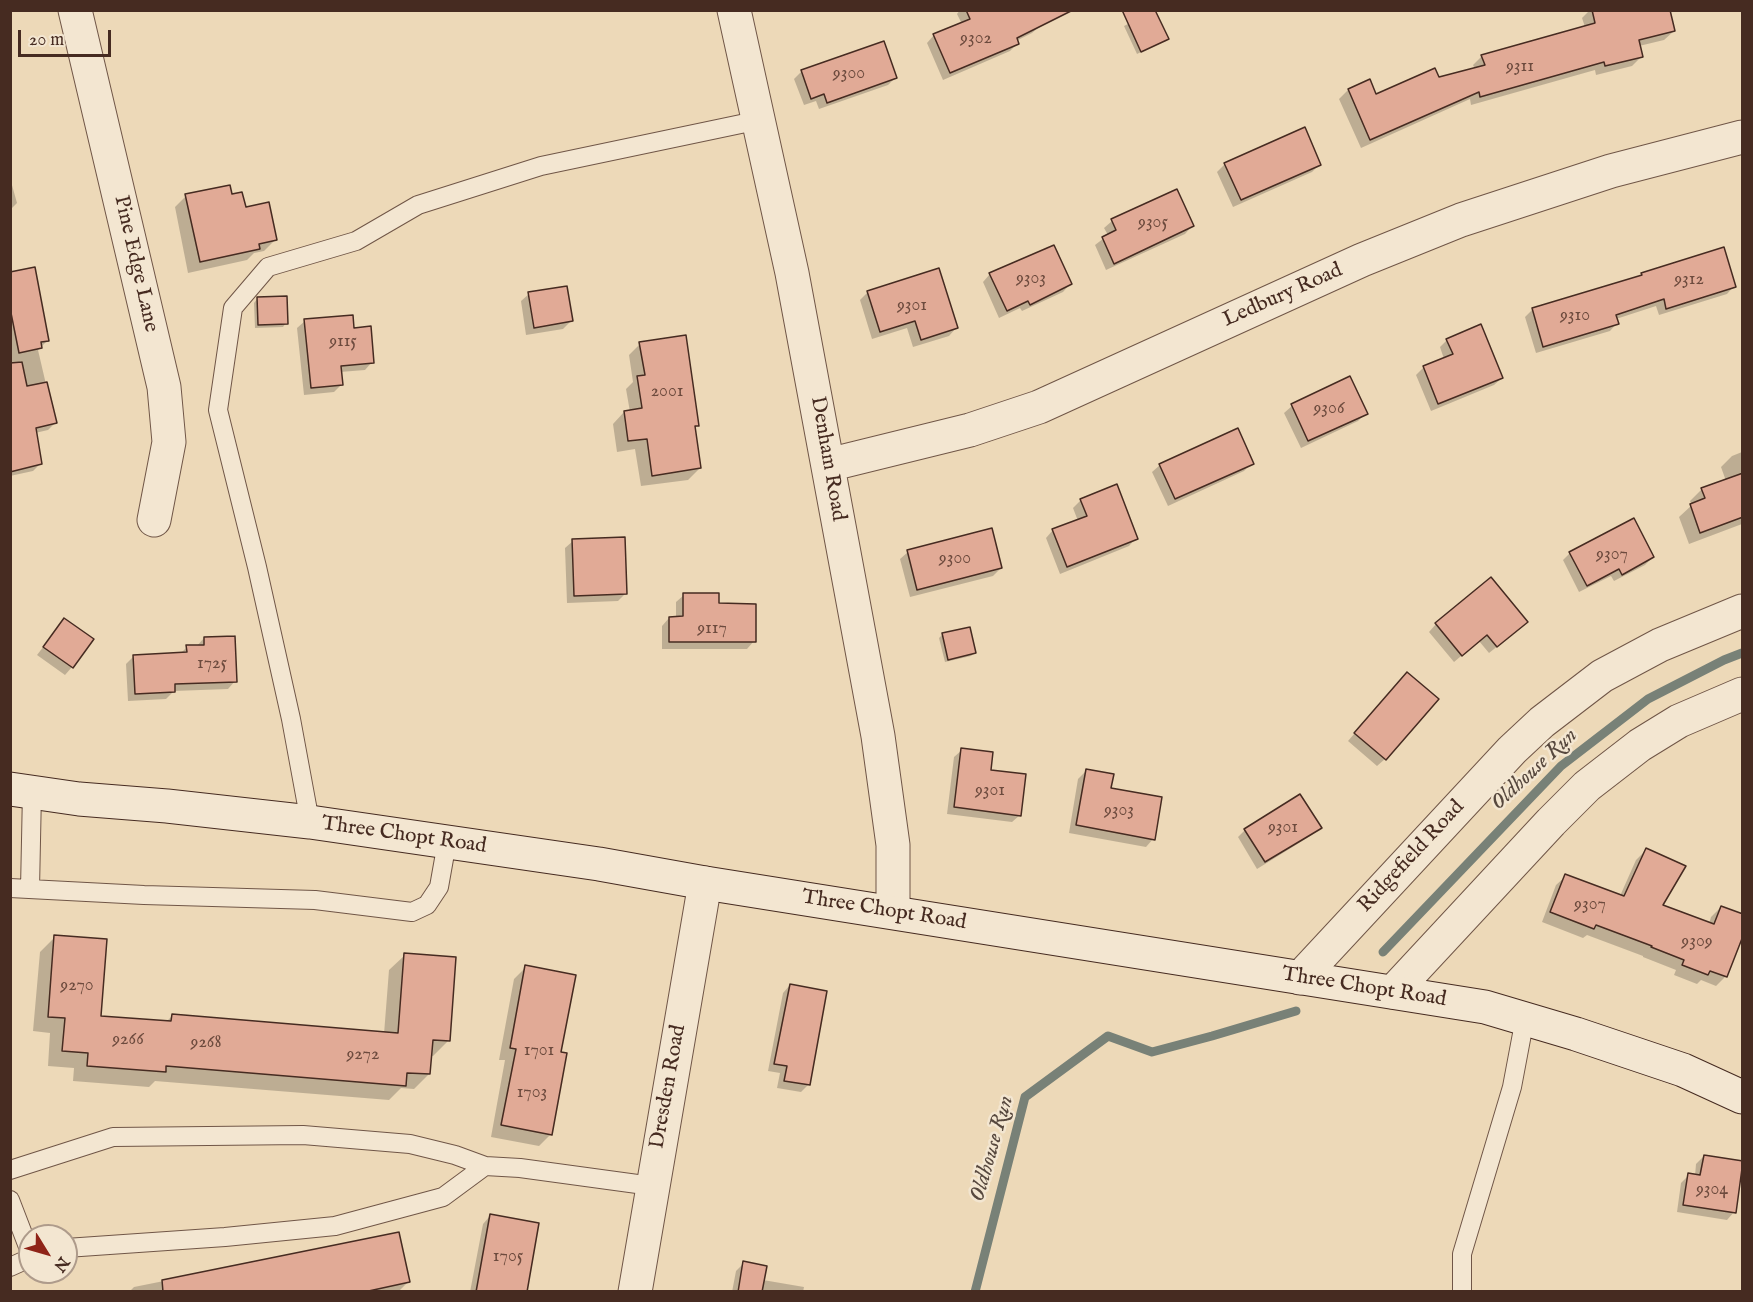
<!DOCTYPE html>
<style>
body{margin:0}
#map{position:relative;width:1753px;height:1302px;overflow:hidden;background:#edd9b8;font-family:"IM FELL English",serif}
canvas{display:block}
.frame{position:absolute;inset:0;border:12px solid #462b21;pointer-events:none}
.north{position:absolute;left:18px;top:1224px;width:60px;height:60px;box-sizing:border-box;background:#f3e6d1;border:2px solid #ae9b8b;border-radius:50%;rotate:127deg;font-size:16px;font-weight:700;line-height:24px;text-align:center;color:#462b21}
.north::after{content:'';display:block;margin:auto;width:21px;height:27px;background:#8f2418;clip-path:polygon(50% 0,100% 100%,50% 72%,0 100%)}
.scale{position:absolute;left:18px;top:30px;width:93px;height:27px;box-sizing:border-box;border:3px solid #462b21;border-top:0;padding-left:8px;font-size:18px;line-height:21px;white-space:nowrap;color:#462b21;-webkit-text-stroke:4px #f3e6d1;paint-order:stroke}
</style>
<div id="map">
<canvas width="1753" height="1302"></canvas>
<div class="frame"></div>
<div class="north">N</div>
<div class="scale">20 m</div>
</div>
<script>
const ctx = document.querySelector('canvas').getContext('2d');
ctx.lineJoin = 'round';
function fillPath(path, color) { ctx.fillStyle = color; ctx.fill(path, 'evenodd'); }
const shape = rows => new Path2D(rows.map(r => 'M' + r).join(''));
function trace(path, color, width, dash) { ctx.strokeStyle = color; ctx.lineWidth = width; ctx.lineCap = dash ? 'butt' : 'round'; ctx.setLineDash(dash || []); ctx.stroke(path); }
function write(font, color, halo, rows, align = 'center') {
  ctx.font = font + ' "IM FELL English",serif'; ctx.lineWidth = 5; ctx.setLineDash([]); ctx.textBaseline = 'middle'; ctx.strokeStyle = halo; ctx.fillStyle = color; for (const [text, x, y, turn = 0] of rows) {
    ctx.save(); ctx.translate(x, y); ctx.rotate((+turn || 0) * Math.PI / 180); ctx.textAlign = isNaN(turn) ? turn : align; if (halo) ctx.strokeText(text, 0, 0); ctx.fillText(text, 0, 0); ctx.restore();
  }
}
fillPath(shape([
 [960,10,1059,10,1032,33,1016,41,1017,44,1010,51,943,80,927,43,934,35,962,24,957,14],
 [1590,10,1669,10,1674,31,1664,40,1639,46,1641,57,1632,66,1596,75,1595,70,1471,105,1470,99,1361,148,1339,99,1348,90,1375,96,1475,69,1473,65,1482,56,1585,27,1582,18],
 [1154,11,1167,39,1137,54,1124,26],
 [802,71,895,78,888,85,819,109,816,101,804,105,794,79],
 [1225,164,1320,164,1312,172,1233,207,1217,172],
 [10,178,17,203,10,210],
 [1176,191,1192,226,1185,234,1106,270,1095,245,1108,235,1104,228,1112,221],
 [186,196,230,196,275,240,264,251,254,253,247,260,188,273,175,207],
 [10,273,48,340,38,350,55,423,48,430,35,433,40,464,33,471,10,476],
 [990,274,1070,284,1063,292,1022,311,1020,308,999,318,983,282],
 [1642,274,1734,286,1727,294,1659,315,1656,306,1616,319,1617,323,1610,331,1536,353,1525,317,1532,310,1639,277],
 [868,292,956,328,949,336,913,347,907,328,872,339,860,300],
 [529,294,571,321,563,329,526,335,521,301],
 [257,299,286,323,283,327,255,328,254,303],
 [305,321,353,329,372,362,365,370,340,372,341,385,334,392,304,395,297,328],
 [1447,340,1502,378,1494,385,1431,411,1416,375,1424,367,1444,359,1440,347],
 [640,344,698,425,694,429,700,468,688,480,641,486,635,449,617,452,613,424,624,412,630,412,626,389,633,382,629,355],
 [1292,406,1366,413,1358,421,1301,448,1284,413],
 [1742,452,1742,524,1689,544,1679,517,1692,505,1690,501,1702,489,1726,481,1721,467,1732,456],
 [1252,463,1244,471,1168,506,1152,472,1160,465],
 [1081,500,1136,538,1129,546,1060,574,1046,538,1053,530,1078,521,1073,508],
 [573,541,626,593,618,601,567,603,565,548],
 [908,552,1001,568,993,576,910,597,900,559],
 [1570,553,1653,557,1645,565,1614,581,1611,576,1579,592,1563,560],
 [684,595,718,605,754,641,747,649,662,649,662,626,669,618,676,618,676,602],
 [64,620,72,667,65,675,37,655],
 [1436,624,1519,629,1489,653,1479,641,1454,662,1429,632],
 [942,635,975,653,971,656,945,662,939,638],
 [204,638,235,681,228,689,174,691,166,699,128,701,126,664,134,656,180,654,187,647,196,647],
 [1400,681,1385,759,1377,766,1348,741],
 [962,750,989,772,1020,815,1012,822,947,814,954,757],
 [1086,771,1109,789,1153,839,1146,847,1069,833,1078,779],
 [1320,827,1312,835,1257,869,1238,837,1245,830],
 [1646,850,1661,906,1709,924,1711,917,1721,907,1726,976,1716,986,1701,980,1697,984,1674,975,1676,970,1643,957,1643,956,1587,935,1583,938,1542,922,1556,885,1566,876,1620,896,1636,860],
 [55,937,99,1017,165,1023,172,1016,384,1034,389,970,405,955,448,1041,433,1056,430,1056,429,1074,414,1089,401,1088,389,1100,155,1081,149,1087,73,1081,74,1068,48,1066,50,1033,33,1031,40,952],
 [526,967,560,1053,551,1134,539,1146,491,1137,505,1060,499,1060,514,979],
 [790,985,809,1084,801,1092,777,1088,780,1073,768,1071,783,993],
 [1704,1156,1734,1212,1727,1220,1677,1212,1681,1183,1689,1175,1695,1176,1696,1164],
 [490,1216,526,1292,470,1292,483,1224],
 [398,1234,408,1282,398,1292,129,1292,134,1287],
 [744,1263,763,1280,804,1287,803,1292,732,1292,736,1271]
]), '#0003');
trace(shape([
 [1383,952,1561,766,1648,699,1724,660,1742,653],
 [975,1292,1025,1097,1108,1036,1152,1052,1212,1036,1296,1011]
]), '#788177', 9);
const building = shape([
 [966,10,1073,10,1017,38,1019,44,950,73,933,34,970,19,966,10],
 [1122,10,1155,10,1169,39,1141,52,1122,10],
 [1592,10,1670,10,1675,31,1639,40,1643,57,1605,66,1604,62,1480,97,1479,92,1370,140,1348,89,1370,79,1376,94,1435,68,1439,77,1485,65,1481,55,1595,23,1592,10],
 [884,41,897,78,827,103,824,94,811,99,801,70,884,41],
 [1305,127,1321,165,1241,200,1224,163,1305,127],
 [230,185,232,194,242,192,246,207,269,202,277,240,259,244,260,249,200,262,185,194,230,185],
 [1177,189,1194,226,1114,264,1102,237,1116,230,1111,219,1177,189],
 [1054,245,1072,284,1030,305,1028,301,1007,311,989,273,1054,245],
 [1724,247,1736,287,1666,309,1664,299,1616,315,1619,324,1543,347,1532,308,1642,275,1641,273,1724,247],
 [35,267,49,341,41,342,42,348,19,353,10,308,10,272,35,267],
 [939,268,958,328,921,340,915,321,880,332,867,291,939,268],
 [567,286,573,321,534,328,528,292,567,286],
 [287,296,288,324,258,325,257,297,287,296],
 [353,315,354,328,371,326,374,363,341,366,343,385,311,388,304,319,353,315],
 [1481,324,1503,378,1438,404,1423,366,1453,354,1446,339,1481,324],
 [686,335,699,426,695,426,701,468,652,476,647,439,628,441,624,411,642,408,637,376,645,375,639,342,686,335],
 [22,362,27,386,47,382,57,423,36,428,42,464,10,472,10,363,22,362],
 [1350,376,1368,414,1308,441,1291,404,1350,376],
 [1238,428,1254,464,1175,499,1159,464,1238,428],
 [1743,473,1743,517,1700,533,1690,504,1705,498,1701,488,1743,473],
 [1117,484,1138,539,1067,567,1052,529,1087,516,1080,499,1117,484],
 [1634,518,1654,557,1622,575,1619,569,1587,586,1569,552,1634,518],
 [992,528,1002,568,917,590,907,550,992,528],
 [625,537,627,594,574,596,572,539,625,537],
 [1491,577,1528,622,1497,647,1487,635,1462,656,1435,623,1491,577],
 [683,593,719,593,719,603,756,604,756,642,669,642,669,617,683,616,683,593],
 [64,618,94,639,73,668,43,647,64,618],
 [970,627,976,653,948,660,942,633,970,627],
 [235,636,237,682,175,684,175,692,135,694,133,655,187,652,186,645,204,645,204,637,235,636],
 [1407,672,1439,699,1386,760,1354,733,1407,672],
 [961,748,993,752,991,770,1026,774,1021,816,954,807,961,748],
 [1086,769,1114,774,1111,788,1162,797,1155,840,1076,825,1086,769],
 [1300,794,1322,828,1265,862,1244,829,1300,794],
 [1646,848,1686,866,1663,905,1714,924,1721,906,1743,914,1743,936,1727,977,1710,971,1708,975,1682,965,1684,960,1651,947,1652,946,1596,925,1594,929,1550,912,1565,874,1624,896,1646,848],
 [54,935,107,939,101,1016,171,1021,172,1014,398,1033,404,953,456,957,450,1041,433,1040,430,1074,407,1073,406,1086,166,1066,166,1072,87,1066,88,1053,62,1051,65,1018,48,1017,54,935],
 [525,965,576,975,561,1052,567,1053,552,1135,501,1125,516,1049,510,1048,525,965],
 [790,984,827,991,810,1085,784,1081,787,1066,774,1064,790,984],
 [1704,1155,1743,1161,1736,1213,1683,1205,1688,1173,1700,1175,1704,1155],
 [490,1214,539,1223,527,1292,476,1292,490,1214],
 [399,1232,410,1282,364,1292,163,1292,162,1280,399,1232],
 [743,1261,767,1266,762,1292,738,1292,743,1261]
]);
fillPath(building, '#e1aa96');
trace(building, '#462b21', 1.5);
const service = shape([
 [310,822,291,719,257,567,218,410,233,308,268,267,356,241,418,205,541,166,760,120],
 [10,888,144,895,315,900,412,912,427,905,439,887,447,842],
 [30,889,32,792],
 [10,1170,113,1137,303,1135,410,1144,455,1155,485,1166,520,1168,652,1186],
 [10,1200,30,1252],
 [66,1248,225,1237,335,1226,443,1197,485,1166],
 [10,1267,30,1258],
 [1462,1292,1462,1254,1512,1087,1525,1018]
]);
const minor = shape([
 [75,10,164,387,169,442,154,520],
 [734,10,792,273,878,736,893,845,893,912],
 [828,465,970,430,1039,407,1362,260,1461,220,1611,171,1742,137],
 [1300,978,1512,750,1542,722,1602,676,1660,645,1742,611],
 [1393,992,1551,822,1587,786,1640,745,1679,721,1742,694],
 [635,1292,705,883]
]);
const secondary = shape([
 [10,789,79,799,167,806,310,822,599,864,705,883,1485,1007,1576,1034,1683,1070,1742,1097]
]);
trace(service, '#705647', 20);
trace(minor, '#705647', 35);
trace(secondary, '#462b21', 35);
trace(service, '#f3e6d1', 18);
trace(minor, '#f3e6d1', 33);
trace(secondary, '#f3e6d1', 33);
write('18px', '#6d4b3e', null, [
 ["9302",976,39],
 ["9311",1520,67],
 ["9300",849,74],
 ["9305",1153,223],
 ["9303",1031,279],
 ["9312",1689,280],
 ["9301",912,306],
 ["9310",1575,316],
 ["9115",343,342],
 ["2001",667,392],
 ["9306",1329,409],
 ["9307",1612,555],
 ["9300",955,559],
 ["9117",712,629],
 ["1725",212,664],
 ["9301",990,791],
 ["9303",1119,811],
 ["9301",1283,828],
 ["9307",1590,905],
 ["9309",1697,942],
 ["9270",77,986],
 ["9266",128,1040],
 ["9268",206,1043],
 ["1701",539,1051],
 ["9272",363,1055],
 ["1703",532,1093],
 ["9304",1712,1190],
 ["1705",508,1257]
]);
write('21px', '#462b21', '#f3e6d1', [
 ["Pine Edge Lane",135,264,77],
 ["Ledbury Road",1283,296,-24],
 ["Denham Road",827,459,80],
 ["Three Chopt Road",404,836,8],
 ["Ridgefield Road",1412,857,-47],
 ["Three Chopt Road",884,911,9],
 ["Three Chopt Road",1364,988,9],
 ["Dresden Road",669,1087,-80]
]);
write('italic 22px', '#57483e', '#f3e6d1', [
 ["Oldhouse Run",1535,770,-43],
 ["Oldhouse Run",993,1149,-74]
]);
</script>
